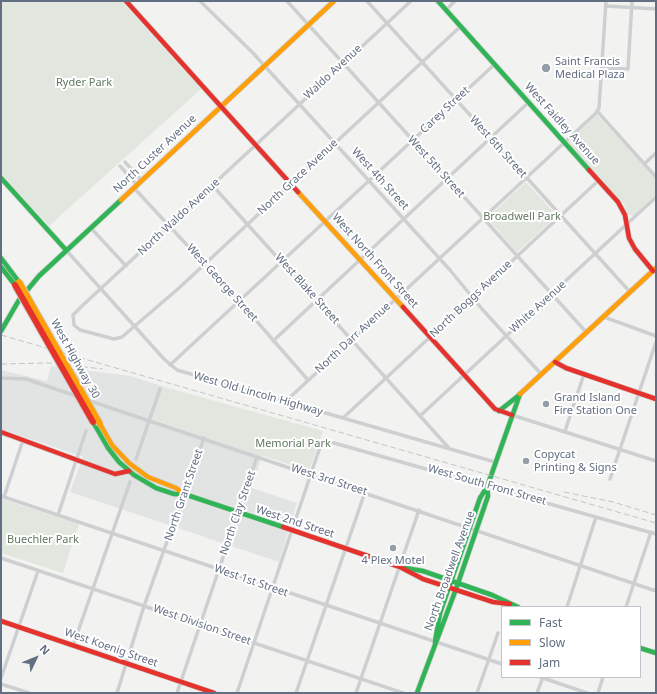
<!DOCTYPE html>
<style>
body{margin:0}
#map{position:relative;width:657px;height:694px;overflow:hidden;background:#f2f3f0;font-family:"Noto Sans",sans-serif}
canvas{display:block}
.frame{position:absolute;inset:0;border:2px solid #626e82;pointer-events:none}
.legend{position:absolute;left:501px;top:606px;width:140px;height:72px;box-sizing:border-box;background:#fff;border:1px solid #c0c5cd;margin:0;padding:5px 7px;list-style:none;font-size:12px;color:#626e82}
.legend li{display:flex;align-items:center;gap:8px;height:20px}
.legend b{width:20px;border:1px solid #c0c5cd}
.north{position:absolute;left:16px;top:638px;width:40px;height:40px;-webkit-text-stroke:3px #fff;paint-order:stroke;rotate:47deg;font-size:11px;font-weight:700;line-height:16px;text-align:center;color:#626e82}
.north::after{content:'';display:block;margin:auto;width:14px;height:18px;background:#626e82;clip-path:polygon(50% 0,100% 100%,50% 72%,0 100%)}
</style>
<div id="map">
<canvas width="657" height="694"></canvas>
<div class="frame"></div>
<ul class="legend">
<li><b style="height:5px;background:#30b455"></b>Fast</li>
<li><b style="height:5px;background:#ff9f0a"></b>Slow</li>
<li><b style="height:5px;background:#e5322d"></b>Jam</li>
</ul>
<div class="north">N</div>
</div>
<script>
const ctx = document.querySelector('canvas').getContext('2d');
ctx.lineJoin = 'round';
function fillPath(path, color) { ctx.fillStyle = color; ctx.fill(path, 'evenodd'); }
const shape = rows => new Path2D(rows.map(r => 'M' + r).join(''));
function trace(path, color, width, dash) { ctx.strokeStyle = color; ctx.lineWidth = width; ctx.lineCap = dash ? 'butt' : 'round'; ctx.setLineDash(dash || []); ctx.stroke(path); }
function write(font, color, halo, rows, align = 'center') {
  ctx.font = font + ' "Noto Sans",sans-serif'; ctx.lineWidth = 4; ctx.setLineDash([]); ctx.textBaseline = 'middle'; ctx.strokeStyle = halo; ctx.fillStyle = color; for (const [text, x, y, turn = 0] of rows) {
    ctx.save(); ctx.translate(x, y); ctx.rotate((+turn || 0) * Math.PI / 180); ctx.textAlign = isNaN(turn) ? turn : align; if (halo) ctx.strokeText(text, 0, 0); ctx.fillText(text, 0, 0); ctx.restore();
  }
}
fillPath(shape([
 [51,366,131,376,165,387,154,420,262,455,252,488,297,503,279,562,70,492,83,457,1,429,1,370,47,381]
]), '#e2e4e3');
fillPath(shape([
 [1,1,121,1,201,89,49,226,1,173],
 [597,115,656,179,656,194,633,216,628,214,624,204,567,143],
 [526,182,557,216,517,252,487,218],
 [165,387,323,431,309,471,154,420],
 [1,499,79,524,63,573,1,553]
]), '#e1e6de');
const fast = shape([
 [438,1,589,170],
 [1,178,66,250],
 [1,258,19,282],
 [1,267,15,285],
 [1,331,19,300,39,276,121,200],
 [499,411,518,396],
 [93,422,108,448,119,462,134,475,156,488,174,494,184,494,283,527],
 [405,568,423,571,492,595,518,607],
 [435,642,440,613,480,498,487,487,520,394],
 [640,648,656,653],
 [417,693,456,589,488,496,487,487]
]);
const slow = shape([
 [298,192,403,307],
 [121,200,334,1],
 [520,394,656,268],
 [100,424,112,445,129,463,148,477,176,488,184,494]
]);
const jam = shape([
 [126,1,298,192],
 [589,170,618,202,625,215,629,238,635,249,653,271],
 [403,307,495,409,512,415],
 [555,362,566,368,656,399],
 [1,432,115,474,129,471],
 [283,527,400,567,423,579,493,602,510,604],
 [1,621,214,693]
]);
trace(fast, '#ced0d0', 6);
trace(slow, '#ced0d0', 6);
trace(jam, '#ced0d0', 6);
trace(shape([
 [200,1,252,52,450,270,482,309,542,375],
 [287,1,587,333],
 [367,1,630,292],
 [411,1,82,306,73,315,74,325,80,330,114,339,122,337,179,288,461,26],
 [606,6,656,9],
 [446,10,455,1],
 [602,68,628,69,632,1],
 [597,111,656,177],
 [125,162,142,181],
 [644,164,656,153],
 [120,166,137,185],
 [213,186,448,447],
 [134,188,239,301,308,380],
 [91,228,126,266],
 [66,250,164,359,177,370,495,462],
 [604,317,656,336],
 [273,341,529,102],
 [170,365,495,64],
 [1,378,26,379,79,397],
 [87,400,656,591],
 [286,401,595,114,599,108,606,1],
 [512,415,656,461],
 [420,416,656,197],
 [343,418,599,180],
 [565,431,584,374],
 [136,459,160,389],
 [610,479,656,342],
 [1,496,502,664],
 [4,497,23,440],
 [58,515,86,431],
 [1,558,403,693],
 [567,607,596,517],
 [626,607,651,532],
 [73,646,130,482],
 [540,677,587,693],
 [1,678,38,571],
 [1,684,29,693],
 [117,693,144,606,204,438],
 [177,693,257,457],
 [237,693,319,450,322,443,327,441,656,534],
 [296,693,365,492],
 [356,693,419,510],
 [477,693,498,633],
 [537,693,543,677],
 [598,693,603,677]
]), '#cecfd0', 3.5);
trace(fast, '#30b455', 4.5);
trace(slow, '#ff9f0a', 4.5);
trace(jam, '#e5322d', 4.5);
trace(shape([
 [1,335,656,523],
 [1,364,48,363,103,369],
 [564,492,613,502,656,515]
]), '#c3c4c5', 1, [6, 3]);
const slowBridge = shape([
 [19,282,100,424]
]);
const jamBridge = shape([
 [15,285,93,422]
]);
trace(slowBridge, '#cecfcf', 8, []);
trace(jamBridge, '#cecfcf', 8, []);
trace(slowBridge, '#ff9f0a', 6);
trace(jamBridge, '#e5322d', 6);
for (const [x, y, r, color] of [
 [546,68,5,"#949da8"],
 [546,404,4,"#949da8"],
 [526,461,4,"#949da8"],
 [393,548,4,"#949da8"]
]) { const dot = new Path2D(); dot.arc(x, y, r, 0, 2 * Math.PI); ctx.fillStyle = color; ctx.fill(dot); trace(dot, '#fff', 1.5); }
write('11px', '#626e82', '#fff', [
 ["Saint Francis",555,62],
 ["Medical Plaza",555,75],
 ["Grand Island",554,398],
 ["Fire Station One",554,411],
 ["Copycat",534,455],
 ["Printing & Signs",534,468],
 ["4 Plex Motel",393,561,"center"]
], 'left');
write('11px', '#626e82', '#fff', [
 ["Waldo Avenue",333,72,-43],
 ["Carey Street",445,110,-43],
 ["West Faidley Avenue",562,124,48],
 ["West 6th Street",498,147,48],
 ["North Custer Avenue",155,154,-43],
 ["West 5th Street",436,167,48],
 ["North Grace Avenue",298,177,-43],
 ["West 4th Street",380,179,48],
 ["North Waldo Avenue",179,217,-43],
 ["West North Front Street",375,261,48],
 ["West George Street",222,283,48],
 ["West Blake Street",307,289,48],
 ["North Boggs Avenue",471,299,-43],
 ["White Avenue",538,307,-42],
 ["North Darr Avenue",353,338,-43],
 ["West Highway 30",75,359,61],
 ["West Old Lincoln Highway",258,394,16],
 ["West 3rd Street",329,480,18],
 ["West South Front Street",487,485,16],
 ["North Grant Street",184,495,-71],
 ["North Clay Street",238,513,-71],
 ["West 2nd Street",295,522,18],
 ["North Broadwell Avenue",450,571,-70],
 ["West 1st Street",251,581,19],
 ["West Division Street",202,625,19],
 ["West Koenig Street",111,648,19]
]);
write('11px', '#627961', '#fff', [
 ["Ryder Park",84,83],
 ["Broadwell Park",522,217],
 ["Memorial Park",293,444],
 ["Buechler Park",43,540]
]);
</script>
